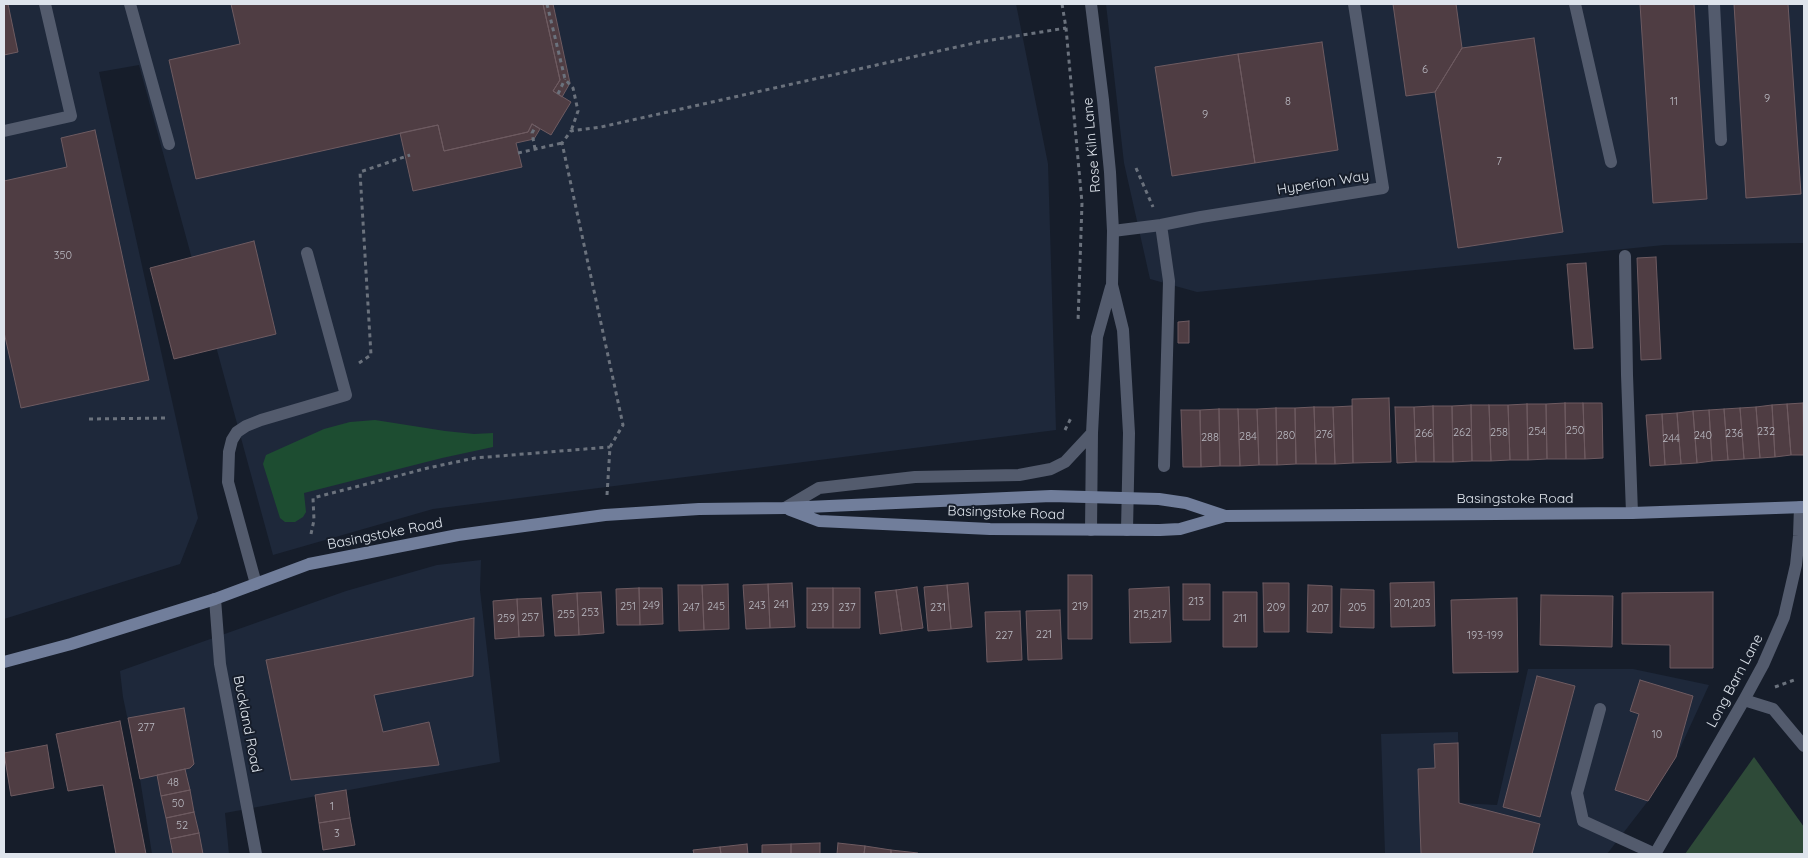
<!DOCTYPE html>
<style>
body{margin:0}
#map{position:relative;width:1808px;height:858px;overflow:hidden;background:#161d2a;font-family:Quicksand,sans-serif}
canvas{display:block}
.frame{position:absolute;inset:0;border:5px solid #dee4ec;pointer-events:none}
</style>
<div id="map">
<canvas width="1808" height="858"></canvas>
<div class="frame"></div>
</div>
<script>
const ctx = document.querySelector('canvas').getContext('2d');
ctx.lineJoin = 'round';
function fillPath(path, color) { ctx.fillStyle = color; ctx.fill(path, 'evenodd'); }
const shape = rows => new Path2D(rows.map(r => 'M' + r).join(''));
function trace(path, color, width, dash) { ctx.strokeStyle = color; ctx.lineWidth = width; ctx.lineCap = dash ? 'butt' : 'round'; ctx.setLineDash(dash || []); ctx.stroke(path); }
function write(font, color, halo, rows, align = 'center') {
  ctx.font = font + ' Quicksand,sans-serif'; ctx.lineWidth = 4; ctx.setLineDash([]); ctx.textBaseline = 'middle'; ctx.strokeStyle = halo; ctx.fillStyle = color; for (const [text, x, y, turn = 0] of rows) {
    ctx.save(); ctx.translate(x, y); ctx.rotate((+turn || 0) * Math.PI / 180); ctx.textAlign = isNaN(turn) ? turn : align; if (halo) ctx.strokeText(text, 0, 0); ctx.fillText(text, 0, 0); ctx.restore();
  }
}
fillPath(shape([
 [4,4,1016,4,1048,164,1056,430,433,509,273,555,139,65,99,72,198,518,180,564,4,619],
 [1106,4,1804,4,1804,243,1664,245,1197,292,1150,279,1124,163],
 [481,560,480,590,500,762,225,813,229,854,152,854,140,779,123,697,120,671,346,591,437,565],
 [1528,669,1633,669,1709,685,1676,757,1648,801,1607,854,1385,854,1381,734,1458,732,1459,803,1497,805]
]), '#1e283a');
fillPath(shape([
 [1754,757,1804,827,1804,854,1685,854]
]), '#2e4a38');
fillPath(shape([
 [375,420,445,431,474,434,493,433,493,447,442,458,304,493,306,512,303,517,295,522,285,522,280,518,263,464,266,455,324,429,350,422]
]), '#1d4d31');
const building = shape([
 [4,4,8,4,18,52,4,55,4,4],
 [231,4,543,4,560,80,553,91,571,102,551,135,532,124,528,132,444,151,438,125,196,179,169,60,240,44,231,4],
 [543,4,553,4,570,83,562,97,553,91,560,80,543,4],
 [1393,4,1456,4,1462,48,1435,92,1406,96,1393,4],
 [1640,4,1694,4,1707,199,1653,203,1640,4],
 [1734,4,1788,4,1801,194,1746,198,1734,4],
 [1534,38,1563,232,1458,248,1435,92,1462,48,1534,38],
 [1322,42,1338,150,1255,163,1238,54,1322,42],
 [1238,54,1255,163,1172,176,1155,67,1238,54],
 [532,124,540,129,534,139,516,143,522,167,413,191,400,133,438,125,444,151,528,132,532,124],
 [95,130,149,380,21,408,4,332,4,181,67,167,61,138,95,130],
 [254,241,276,334,174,359,150,268,254,241],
 [1656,257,1661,359,1641,360,1637,258,1656,257],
 [1586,263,1593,348,1574,349,1567,264,1586,263],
 [1189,321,1189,343,1178,343,1178,322,1189,321],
 [1389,398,1391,462,1353,463,1352,399,1389,398],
 [1565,403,1566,459,1547,459,1546,404,1565,403],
 [1565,403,1583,403,1585,459,1566,459,1565,403],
 [1583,403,1602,403,1603,458,1585,459,1583,403],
 [1803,403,1804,455,1791,455,1787,404,1803,403],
 [1527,404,1528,460,1510,460,1508,405,1527,404],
 [1527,404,1546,404,1547,459,1528,460,1527,404],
 [1787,404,1791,455,1775,457,1772,405,1787,404],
 [1471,405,1472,461,1453,462,1452,406,1471,405],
 [1471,405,1489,405,1491,461,1472,461,1471,405],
 [1489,405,1508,405,1510,460,1491,461,1489,405],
 [1772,405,1775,457,1760,458,1756,407,1772,405],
 [1352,406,1353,463,1335,464,1333,407,1352,406],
 [1433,406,1434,462,1416,462,1414,407,1433,406],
 [1433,406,1452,406,1453,462,1434,462,1433,406],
 [1314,407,1316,464,1296,464,1295,408,1314,407],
 [1314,407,1333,407,1335,464,1316,464,1314,407],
 [1395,407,1414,407,1416,462,1397,463,1395,407],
 [1756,407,1760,458,1744,459,1740,408,1756,407],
 [1276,408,1277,465,1259,465,1257,409,1276,408],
 [1276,408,1295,408,1296,464,1277,465,1276,408],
 [1740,408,1744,459,1728,460,1724,409,1740,408],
 [1219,409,1220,466,1201,467,1200,410,1219,409],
 [1219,409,1238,409,1240,466,1220,466,1219,409],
 [1238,409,1257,409,1259,465,1240,466,1238,409],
 [1724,409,1728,460,1712,461,1709,410,1724,409],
 [1181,410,1200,410,1201,467,1183,467,1181,410],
 [1709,410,1712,461,1697,463,1693,411,1709,410],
 [1693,411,1697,463,1681,464,1677,413,1693,411],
 [1677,413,1681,464,1665,465,1662,414,1677,413],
 [1662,414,1665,465,1650,466,1646,415,1662,414],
 [1068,575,1092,575,1092,639,1068,639,1068,575],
 [1434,582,1435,626,1391,627,1390,583,1434,582],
 [792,583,795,627,770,628,768,584,792,583],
 [968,583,972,627,951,629,947,585,968,583],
 [1263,583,1289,583,1289,632,1264,632,1263,583],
 [728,584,729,629,704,630,702,585,728,584],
 [768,584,770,628,746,629,743,585,768,584],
 [1183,584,1210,584,1210,620,1183,620,1183,584],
 [678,585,702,585,704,630,679,631,678,585],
 [947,585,951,629,928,631,924,587,947,585],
 [1308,585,1332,586,1332,633,1307,632,1308,585],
 [917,587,923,628,902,631,896,590,917,587],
 [1169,587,1171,642,1130,643,1129,589,1169,587],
 [639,588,640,625,617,625,616,589,639,588],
 [639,588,662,588,663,624,640,625,639,588],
 [807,588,833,588,833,628,807,628,807,588],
 [833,588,860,588,860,628,833,628,833,588],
 [1341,589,1374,590,1374,628,1340,627,1341,589],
 [896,590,902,631,880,634,875,592,896,590],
 [601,592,604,633,579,635,577,593,601,592],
 [1223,592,1257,592,1257,647,1223,647,1223,592],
 [1713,592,1713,668,1670,668,1670,645,1622,644,1622,593,1713,592],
 [577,593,579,635,555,636,552,595,577,593],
 [1541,595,1613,596,1612,647,1540,645,1541,595],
 [541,598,544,636,519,637,517,599,541,598],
 [1517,598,1518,672,1453,673,1451,600,1517,598],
 [517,599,519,637,495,639,493,601,517,599],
 [1060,610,1062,659,1028,660,1026,611,1060,610],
 [1020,611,1022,660,987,662,985,612,1020,611],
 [474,618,473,676,374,695,383,732,429,722,439,765,291,780,266,660,474,618],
 [1537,676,1575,686,1540,817,1503,807,1537,676],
 [1640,680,1693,696,1676,757,1648,801,1615,790,1639,714,1630,711,1640,680],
 [184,708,194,764,190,768,140,779,128,718,184,708],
 [120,721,146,854,116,854,103,785,68,791,56,734,120,721],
 [1458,743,1459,803,1540,824,1532,854,1421,854,1418,769,1435,768,1434,744,1458,743],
 [47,745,54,788,11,796,4,753,47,745],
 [185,769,190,790,161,796,157,775,185,769],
 [190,790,194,812,166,818,161,796,190,790],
 [346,790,350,818,319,823,315,795,346,790],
 [194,812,199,833,170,839,166,818,194,812],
 [350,818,355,845,323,850,319,823,350,818],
 [199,833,203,854,173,854,170,839,199,833],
 [820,843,820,854,791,854,791,844,820,843],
 [838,843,865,846,864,854,837,854,838,843],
 [747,844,748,854,721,854,720,847,747,844],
 [791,844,791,854,762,854,762,845,791,844],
 [865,846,891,850,891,854,864,854,865,846],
 [720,847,721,854,694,854,693,850,720,847],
 [891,850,918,853,918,854,891,854,891,850]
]);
fillPath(building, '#4f3d43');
trace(building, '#6e5b61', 1);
trace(shape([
 [547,4,565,79,573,88,578,111,571,131],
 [1062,4,1066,28,1082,203,1078,322],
 [558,94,565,79],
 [535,149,532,133,536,126],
 [518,153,562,143],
 [1136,168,1153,207],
 [359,363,371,355,360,172,410,155],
 [89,419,168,418],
 [1065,430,1071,418],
 [607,495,610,447,623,425,562,143,571,131,601,127,979,42,1066,28],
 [311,534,314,520,313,498,428,468,475,458,610,447],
 [1775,687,1794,680]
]), '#6b727d', 3, [4, 4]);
trace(shape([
 [130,4,169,144],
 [1575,4,1611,162],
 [1714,4,1721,140],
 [4,131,71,116,45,4],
 [1161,225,1169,281,1164,466],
 [1113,231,1161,225,1201,217,1383,188,1354,4],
 [1625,256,1627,375,1632,513],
 [256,584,228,482,229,452,232,440,237,432,246,426,261,420,346,395,307,253],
 [1600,709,1577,793,1583,821,1655,854]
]), '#535b6d', 12);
trace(shape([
 [1744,700,1773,709,1804,746],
 [1655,854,1744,700,1763,665,1784,617,1796,565,1799,536,1800,507]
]), '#535b6d', 12);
trace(shape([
 [1091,4,1103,100,1110,172,1113,231,1112,285,1123,330,1129,433,1127,530],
 [785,508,819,488,915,477,1019,475,1051,469,1065,462,1092,433],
 [1091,530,1092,433,1097,337,1111,287],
 [215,599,220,664,256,854]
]), '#535b6d', 12);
trace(shape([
 [790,510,819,521,990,529,1160,530,1180,529,1225,516,1632,513,1804,507],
 [4,662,71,644,215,599,309,564,458,535,605,515,699,509,785,508,1051,496,1159,499,1186,503,1225,516]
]), '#717e9b', 12);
write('11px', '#babac2', null, [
 ["6",1425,70],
 ["9",1767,99],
 ["8",1288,102],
 ["11",1674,102],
 ["9",1205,115],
 ["7",1499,162],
 ["350",63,256],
 ["250",1575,431],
 ["254",1537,432],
 ["232",1766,432],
 ["262",1462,433],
 ["258",1499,433],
 ["266",1424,434],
 ["236",1734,434],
 ["276",1324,435],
 ["280",1286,436],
 ["240",1703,436],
 ["284",1248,437],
 ["288",1210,438],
 ["244",1671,439],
 ["213",1196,602],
 ["201,203",1412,604],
 ["241",781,605],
 ["249",651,606],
 ["243",757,606],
 ["251",628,607],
 ["245",716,607],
 ["219",1080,607],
 ["247",691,608],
 ["239",820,608],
 ["237",847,608],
 ["231",938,608],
 ["209",1276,608],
 ["205",1357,608],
 ["207",1320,609],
 ["253",590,613],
 ["255",566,615],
 ["215,217",1150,615],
 ["257",530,618],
 ["259",506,619],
 ["211",1240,619],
 ["221",1044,635],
 ["227",1004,636],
 ["193-199",1485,636],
 ["277",146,728],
 ["10",1657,735],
 ["48",173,783],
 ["50",178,804],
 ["1",332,807],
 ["52",182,826],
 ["3",337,834]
]);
write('14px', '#dee4ec', '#161d2a', [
 ["Rose Kiln Lane",1092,145,-95],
 ["Hyperion Way",1323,183,-9],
 ["Basingstoke Road",1515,499],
 ["Basingstoke Road",1006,513,2],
 ["Basingstoke Road",385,534,-11],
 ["Long Barn Lane",1735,681,-62],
 ["Buckland Road",247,724,79]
]);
</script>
